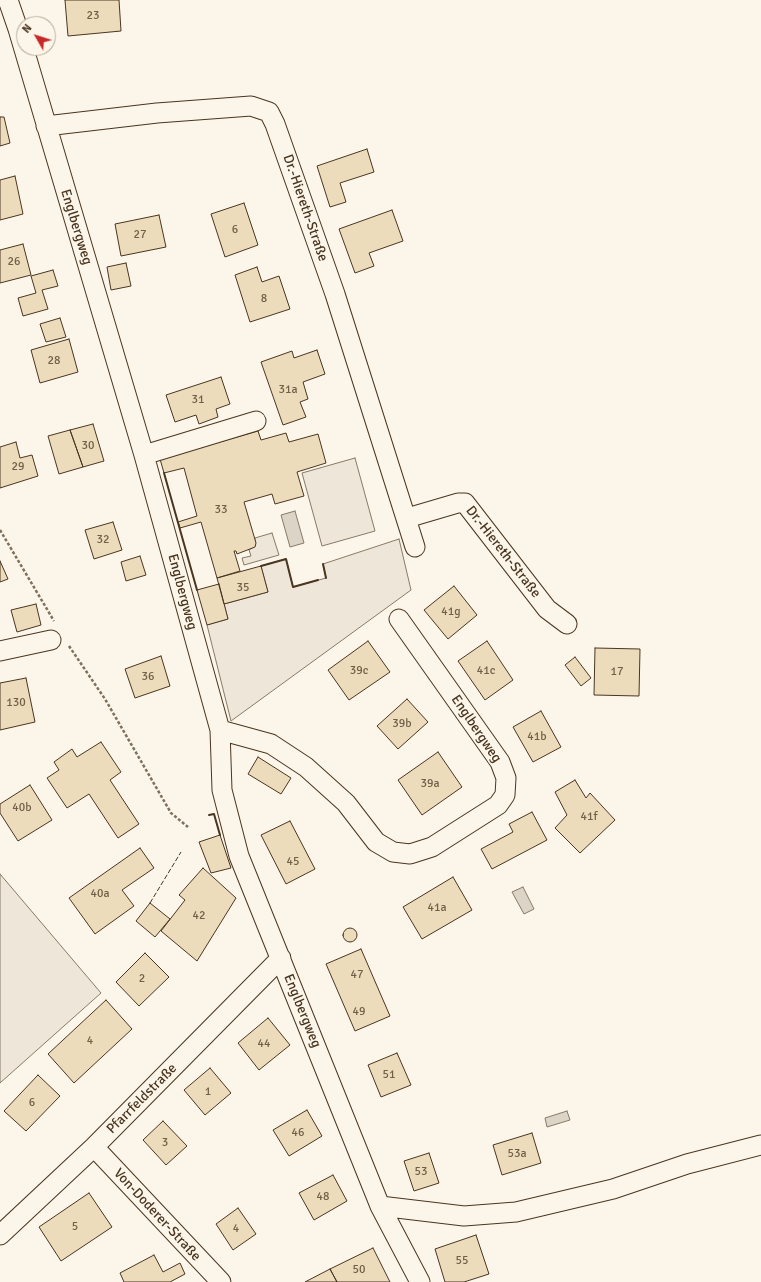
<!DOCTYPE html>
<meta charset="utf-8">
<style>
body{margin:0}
#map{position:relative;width:761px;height:1282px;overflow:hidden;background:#fbf6e9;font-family:Signika,sans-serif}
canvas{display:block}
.north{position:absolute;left:16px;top:16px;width:40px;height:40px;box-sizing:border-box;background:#fbf6e9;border:1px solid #b4a999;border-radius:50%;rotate:309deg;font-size:11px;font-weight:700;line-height:16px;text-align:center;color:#4a3520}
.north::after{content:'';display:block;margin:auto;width:14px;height:18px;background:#c62828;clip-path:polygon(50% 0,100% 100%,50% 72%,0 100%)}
</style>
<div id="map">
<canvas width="761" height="1282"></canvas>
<div class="north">N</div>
</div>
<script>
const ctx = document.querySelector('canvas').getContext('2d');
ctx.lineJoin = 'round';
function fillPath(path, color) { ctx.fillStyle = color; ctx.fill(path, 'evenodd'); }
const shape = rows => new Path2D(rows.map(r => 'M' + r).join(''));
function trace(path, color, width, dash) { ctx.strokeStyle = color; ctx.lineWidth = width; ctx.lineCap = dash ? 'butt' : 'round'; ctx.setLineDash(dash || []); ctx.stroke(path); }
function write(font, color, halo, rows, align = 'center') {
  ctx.font = font + ' Signika,sans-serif'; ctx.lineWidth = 3; ctx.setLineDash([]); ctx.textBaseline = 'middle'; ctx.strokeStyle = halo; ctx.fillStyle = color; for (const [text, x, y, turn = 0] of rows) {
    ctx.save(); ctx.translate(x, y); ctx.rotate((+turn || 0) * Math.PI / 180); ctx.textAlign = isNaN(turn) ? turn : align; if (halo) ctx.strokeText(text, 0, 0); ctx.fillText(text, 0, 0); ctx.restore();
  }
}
const green = shape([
 [355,458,375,531,322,546,302,473,355,458],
 [272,533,279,555,244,565,242,558,251,556,249,550,255,546,255,538,272,533],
 [399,539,411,590,231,721,207,625,228,619,224,604,268,592,261,566,286,559,293,587,326,578,323,564,399,539],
 [0,874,101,993,0,1083,0,874]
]);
fillPath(green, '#ede6d9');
trace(green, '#887966', 1);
const water = shape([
 [295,511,304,543,290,547,281,515,295,511],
 [523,887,534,909,524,914,512,892,523,887],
 [567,1111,570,1120,547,1127,545,1118,567,1111]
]);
fillPath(water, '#dcd4c6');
trace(water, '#887966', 1);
const building = shape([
 [65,0,119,0,121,31,68,36,65,0],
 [0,117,4,117,10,143,0,146,0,117],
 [367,149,374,172,340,183,346,202,330,207,317,166,367,149],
 [15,176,23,214,0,220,0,180,15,176],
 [244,203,258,245,225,257,211,214,244,203],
 [392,210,403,241,369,253,374,266,355,273,339,229,392,210],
 [159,215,166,247,121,256,115,224,159,215],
 [23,244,31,275,0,283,0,250,23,244],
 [126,263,131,286,111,290,107,267,126,263],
 [257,267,262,282,279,276,290,309,250,322,235,275,257,267],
 [53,270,58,286,42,290,48,309,23,316,18,298,36,293,31,276,53,270],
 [60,318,66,337,46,342,40,324,60,318],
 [69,339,78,372,40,383,31,350,69,339],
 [317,350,325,374,303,382,308,399,300,402,306,417,283,425,261,362,292,351,294,358,317,350],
 [221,377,230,404,216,409,218,417,199,424,196,415,175,422,166,395,221,377],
 [93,424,104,461,83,467,70,430,93,424],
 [70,430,83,467,59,474,48,436,70,430],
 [258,431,261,440,286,433,289,442,318,434,326,463,297,472,304,496,275,504,272,494,244,502,256,543,255,547,237,554,236,551,234,551,240,571,217,578,201,522,180,528,178,522,197,516,184,468,164,473,160,459,258,431],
 [16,442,20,458,32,455,38,476,0,488,0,447,16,442],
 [113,522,122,550,94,559,85,530,113,522],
 [140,556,146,575,126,581,121,562,140,556],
 [0,561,8,579,0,582,0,561],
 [261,566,268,592,224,604,217,578,261,566],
 [219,584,228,619,207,625,197,590,219,584],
 [454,586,477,615,448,639,424,610,454,586],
 [36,604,41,625,17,632,11,610,36,604],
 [368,641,390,672,349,700,328,670,368,641],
 [487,641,513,680,485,700,458,661,487,641],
 [595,648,640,649,639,696,594,695,595,648],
 [161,656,170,686,135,698,125,669,161,656],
 [575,657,591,678,581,686,565,665,575,657],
 [26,678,35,722,0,730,0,683,26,678],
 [407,699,428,722,398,749,377,726,407,699],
 [541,711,561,747,533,762,513,727,541,711],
 [101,742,121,772,110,780,139,824,118,838,89,794,67,808,47,778,59,770,54,762,72,749,77,757,101,742],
 [438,752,462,787,422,815,398,780,438,752],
 [258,757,291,778,281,794,248,774,258,757],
 [575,780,586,798,590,793,615,820,580,853,555,828,567,815,555,792,575,780],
 [30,785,52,820,18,841,0,813,0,804,30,785],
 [532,812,547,840,492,869,481,849,513,832,509,824,532,812],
 [290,821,315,869,286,884,261,835,290,821],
 [220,835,231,868,211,873,199,842,220,835],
 [140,848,154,868,122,890,134,906,95,934,69,898,140,848],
 [203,868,236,898,197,961,161,931,185,900,179,895,203,868],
 [453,877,472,910,422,939,403,907,453,877],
 [150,903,170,919,155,937,136,921,150,903],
 '343 935a7 7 0 1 1 14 0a7 7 0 1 1-14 0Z',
 [361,949,390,1016,355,1031,326,964,361,949],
 [145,953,169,977,139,1006,116,982,145,953],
 [106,1000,132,1029,74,1083,48,1054,106,1000],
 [268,1018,290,1045,259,1070,238,1043,268,1018],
 [397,1053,411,1085,381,1097,368,1065,397,1053],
 [210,1068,231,1093,205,1115,184,1090,210,1068],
 [38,1075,60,1096,26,1131,4,1111,38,1075],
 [307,1110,322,1136,289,1156,273,1130,307,1110],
 [163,1121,187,1146,166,1165,143,1140,163,1121],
 [532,1133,541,1163,502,1175,493,1145,532,1133],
 [429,1153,439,1183,414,1191,404,1161,429,1153],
 [333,1175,347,1201,314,1220,299,1193,333,1175],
 [89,1193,112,1227,61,1261,39,1227,89,1193],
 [238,1208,256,1234,233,1250,216,1224,238,1208],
 [476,1235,489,1274,464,1282,445,1282,435,1249,476,1235],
 [373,1248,390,1282,337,1282,330,1269,373,1248],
 [154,1255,163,1272,180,1263,185,1274,170,1282,124,1282,120,1273,154,1255],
 [330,1269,337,1282,305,1282,330,1269]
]);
fillPath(building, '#ecdcbc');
trace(building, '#4a3520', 1);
const minor = shape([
 [8,0,18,29,144,455,220,730,222,790,239,856,380,1206,420,1282],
 [46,126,157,113,251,106,269,112,275,124,335,294,415,547],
 [144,455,256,421],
 [407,518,458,503,465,503,547,609,567,624],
 [0,651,51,640],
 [220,730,271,744,306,767,346,803,376,842,393,852,410,854,432,847,498,805,505,795,506,778,500,762,399,619],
 [94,1147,221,1282],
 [380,1206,464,1216,516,1212,613,1189,687,1164,761,1145],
 [0,1235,94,1147,281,958]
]);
trace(minor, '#4a3520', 21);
trace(shape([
 [0,530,54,621],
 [69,646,105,699,171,813,188,827]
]), '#7f6f5c', 2.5, [3, 2]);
trace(minor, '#fbf6e9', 19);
trace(shape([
 [150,903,181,852]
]), '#4a3520', 1, [5, 2]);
trace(shape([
 [164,473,197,590],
 [323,564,326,578],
 [261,566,286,559,293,587,318,580],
 [209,815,214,814,220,835]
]), '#4a3520', 2);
write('12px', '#725f47', null, [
 ["23",93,16],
 ["6",235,230],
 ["27",140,235],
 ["26",14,262],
 ["8",264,299],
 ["28",54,361],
 ["31a",288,390],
 ["31",198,400],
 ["30",88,446],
 ["29",18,467],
 ["33",221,510],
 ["32",103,540],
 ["35",243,588],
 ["41g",451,612],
 ["39c",359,671],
 ["41c",486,671],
 ["17",617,672],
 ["36",148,677],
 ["130",16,703],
 ["39b",402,724],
 ["41b",537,737],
 ["39a",430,784],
 ["40b",22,808],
 ["41f",589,817],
 ["45",293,862],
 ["40a",100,894],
 ["41a",437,908],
 ["42",199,916],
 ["47",357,975],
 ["2",142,979],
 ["49",359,1012],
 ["4",90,1041],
 ["44",264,1044],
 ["51",389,1075],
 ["1",208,1092],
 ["6",32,1103],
 ["46",298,1133],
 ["3",165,1143],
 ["53a",517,1154],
 ["53",421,1172],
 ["48",323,1197],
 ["5",75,1227],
 ["4",236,1229],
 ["55",462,1261],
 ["50",359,1270]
]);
write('14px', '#4a3520', '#fbf6e9', [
 ["Dr.-Hiereth-Straße",305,208,71],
 ["Englbergweg",76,227,73],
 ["Dr.-Hiereth-Straße",503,552,52],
 ["Englbergweg",182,592,75],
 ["Englbergweg",476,729,56],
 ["Englbergweg",302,1011,68],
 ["Pfarrfeldstraße",142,1099,-45],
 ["Von-Doderer-Straße",157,1215,47]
]);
</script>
